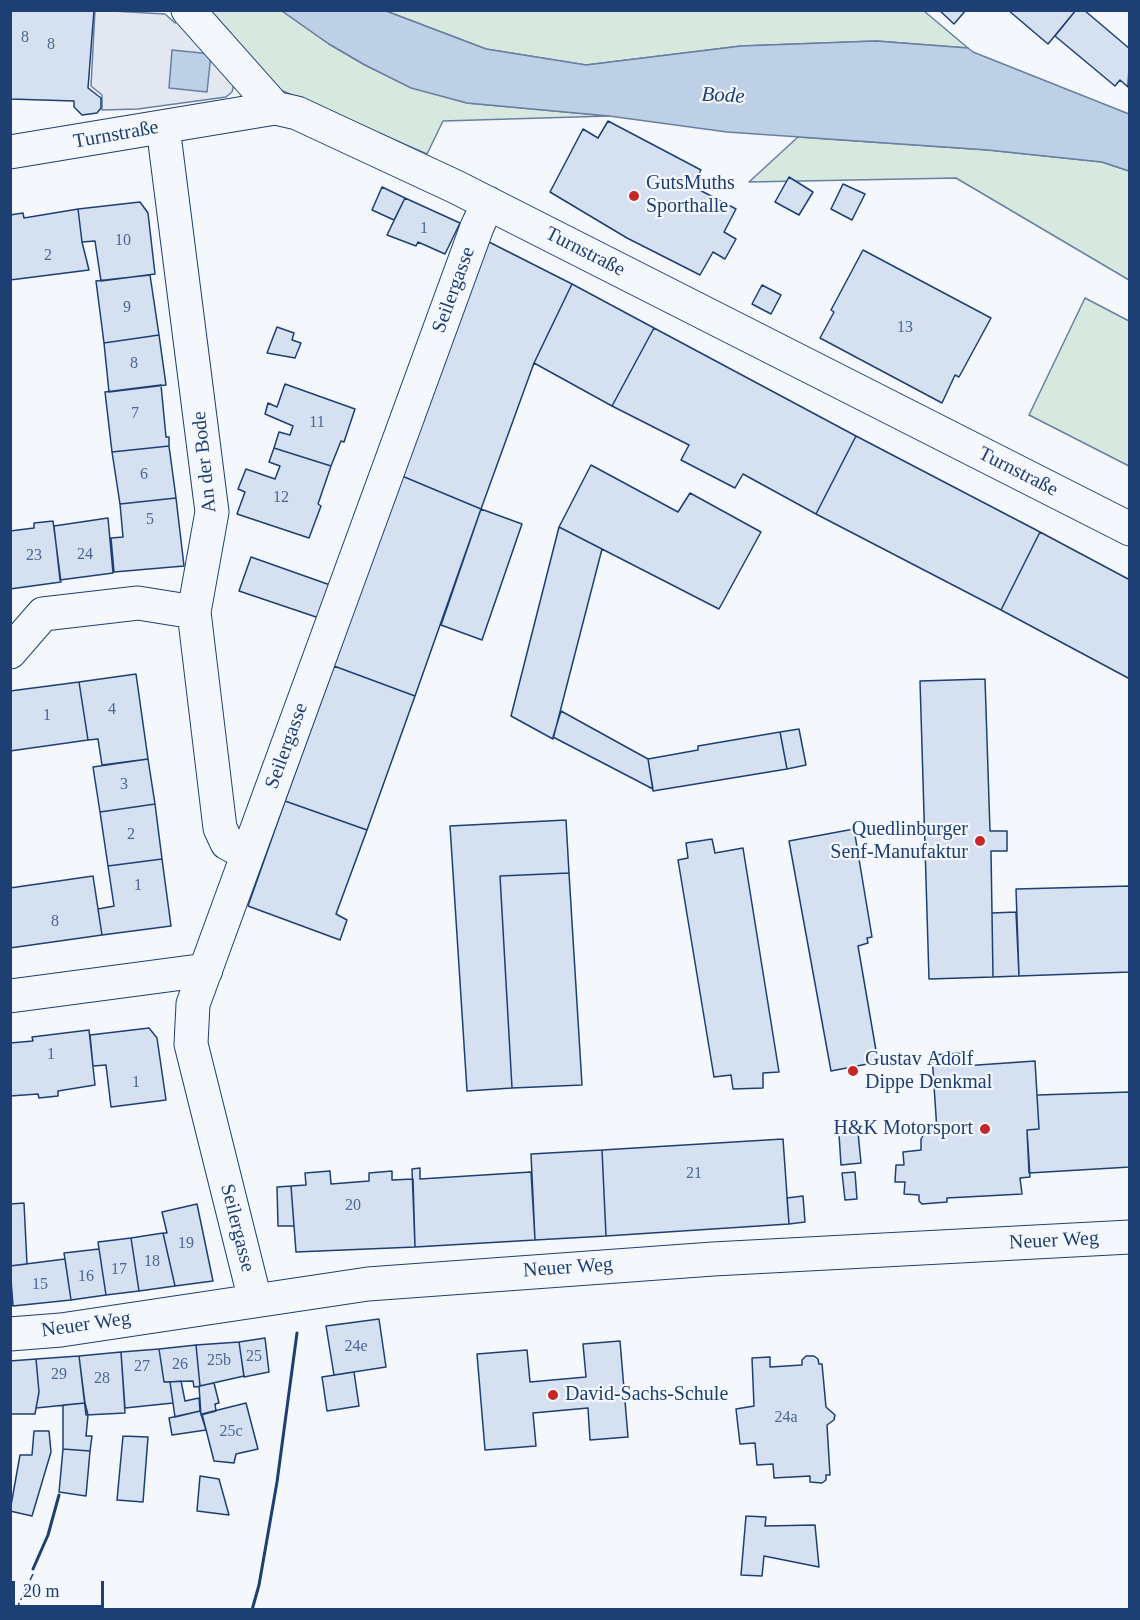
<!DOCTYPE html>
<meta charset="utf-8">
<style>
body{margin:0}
#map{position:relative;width:1140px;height:1620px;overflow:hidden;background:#f4f7fb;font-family:"Times New Roman",serif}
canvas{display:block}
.frame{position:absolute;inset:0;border:12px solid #1d3f73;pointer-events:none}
.scale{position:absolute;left:12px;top:1581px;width:92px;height:27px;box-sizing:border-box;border:3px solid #1d3f73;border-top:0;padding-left:8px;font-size:18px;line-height:21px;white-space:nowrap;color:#1d3f73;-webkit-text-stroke:4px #f4f7fb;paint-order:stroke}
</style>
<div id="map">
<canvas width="1140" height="1620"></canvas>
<div class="frame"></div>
<div class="scale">20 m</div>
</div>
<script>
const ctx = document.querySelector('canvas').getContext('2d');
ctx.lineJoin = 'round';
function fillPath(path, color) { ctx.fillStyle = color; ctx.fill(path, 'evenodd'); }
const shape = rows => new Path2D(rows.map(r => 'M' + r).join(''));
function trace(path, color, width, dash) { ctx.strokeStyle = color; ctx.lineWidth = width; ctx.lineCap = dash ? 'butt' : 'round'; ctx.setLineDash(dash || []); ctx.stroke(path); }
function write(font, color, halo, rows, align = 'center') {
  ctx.font = font + ' "Times New Roman",serif'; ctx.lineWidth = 4.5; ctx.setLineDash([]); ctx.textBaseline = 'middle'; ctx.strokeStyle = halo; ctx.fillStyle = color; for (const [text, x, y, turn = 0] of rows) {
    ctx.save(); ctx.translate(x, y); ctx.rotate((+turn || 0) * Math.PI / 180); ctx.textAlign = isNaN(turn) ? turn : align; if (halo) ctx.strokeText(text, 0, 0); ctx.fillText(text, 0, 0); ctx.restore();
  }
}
const green = shape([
 [205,11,282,11,329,44,365,65,411,87,467,103,609,116,443,121,427,154,276,88,205,11],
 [386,11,924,11,968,48,876,41,741,46,586,65,486,49,386,11],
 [798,137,988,150,1102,162,1129,171,1129,280,956,178,749,182,798,137],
 [1085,298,1129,321,1129,466,1029,415,1085,298]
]);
fillPath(green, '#d7e8df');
trace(green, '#687fa3', 1.5);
const parking = shape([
 [95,10,165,14,175,23,181,18,234,84,232,92,226,97,138,109,102,110,102,95,91,86,95,10]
]);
fillPath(parking, '#e3e8f0');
trace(parking, '#687fa3', 1.5);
const water = shape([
 [282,11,386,11,486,49,586,65,741,46,876,41,968,48,973,52,1129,114,1129,171,1102,162,988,150,727,132,609,116,467,103,411,88,365,65,329,44,282,11],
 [172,50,211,54,207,92,169,88,172,50]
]);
fillPath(water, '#bed0e5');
trace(water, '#687fa3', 1.5);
const building = shape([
 [10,10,94,10,88,88,101,98,101,108,97,113,82,115,74,107,74,101,10,99,10,10],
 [939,10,966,10,954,24,939,10],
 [1008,10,1076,10,1048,44,1008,10],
 [1076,10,1084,10,1130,49,1128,87,1120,80,1115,86,1055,36,1076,10],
 [608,121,701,170,692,186,736,209,724,232,736,239,725,259,713,252,700,275,627,238,550,192,583,129,598,138,608,121],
 [789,177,813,192,799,215,775,202,789,177],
 [843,184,865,194,852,220,831,209,843,184],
 [382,187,405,198,394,220,372,210,382,187],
 [405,198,460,223,445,254,418,242,416,246,387,235,405,198],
 [140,202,148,213,155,274,101,281,95,241,82,242,78,209,140,202],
 [78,209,82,242,89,270,10,280,10,215,23,213,24,218,78,209],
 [487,241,572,284,534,363,481,509,402,476,487,241],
 [863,250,991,318,959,377,955,375,942,403,820,338,834,312,831,310,863,250],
 [150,275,159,335,104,343,96,281,150,275],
 [572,284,654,328,612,406,534,363,572,284],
 [762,285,781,295,771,314,752,304,762,285],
 [277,327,294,333,292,340,301,343,295,358,267,353,277,327],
 [654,328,856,436,816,514,743,474,735,488,681,460,689,445,612,406,654,328],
 [159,335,166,385,109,392,104,343,159,335],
 [285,384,355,409,344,442,341,441,331,466,274,448,279,432,290,435,293,426,265,414,268,403,277,407,285,384],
 [161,385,166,437,169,437,169,446,112,452,105,392,161,385],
 [856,436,1040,532,1001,610,816,514,856,436],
 [169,446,176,498,120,504,112,452,169,446],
 [274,448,331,466,318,504,321,506,309,538,237,514,245,492,238,489,246,469,275,479,280,466,269,462,274,448],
 [591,465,678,512,690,493,761,532,719,609,559,527,591,465],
 [402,476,481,509,415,696,334,666,402,476],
 [176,498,184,566,114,572,111,538,123,537,120,504,176,498],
 [481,509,522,524,482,640,441,625,481,509],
 [108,518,113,573,60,580,54,526,108,518],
 [53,521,61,582,10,589,10,531,34,528,34,523,53,521],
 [559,527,602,549,553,739,511,716,559,527],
 [1040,532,1130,580,1130,679,1001,610,1040,532],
 [251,557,333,586,322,619,239,591,251,557],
 [334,666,415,696,367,830,285,801,334,666],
 [136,674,148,759,102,765,98,739,88,740,79,682,136,674],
 [985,679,990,831,1007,831,1007,851,991,851,993,977,929,979,920,681,985,679],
 [79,682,88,740,10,751,10,691,79,682],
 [561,711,648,759,653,789,553,737,561,711],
 [799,729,806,765,787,769,780,732,799,729],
 [780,732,787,769,653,791,648,759,698,750,698,746,780,732],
 [148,759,155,804,100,812,93,767,148,759],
 [285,801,367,830,336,914,347,920,340,940,248,906,285,801],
 [155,804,162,859,108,866,100,812,155,804],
 [566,820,569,873,500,876,512,1088,467,1091,450,826,566,820],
 [854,829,872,937,867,938,868,943,858,946,878,1062,831,1071,789,841,854,829],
 [712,839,715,853,743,848,779,1072,763,1073,763,1088,733,1089,731,1075,714,1077,678,860,688,858,686,843,712,839],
 [162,859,171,926,102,935,98,909,114,906,108,866,162,859],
 [569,873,582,1085,512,1088,500,876,569,873],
 [93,876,102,935,10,948,10,888,93,876],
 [1130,886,1130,972,1019,976,1016,889,1130,886],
 [1016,912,1019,976,993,977,992,913,1016,912],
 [149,1028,157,1038,166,1100,111,1107,106,1065,93,1066,90,1035,149,1028],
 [89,1030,95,1085,58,1091,58,1096,39,1098,38,1094,10,1096,10,1043,33,1041,32,1037,89,1030],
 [962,1053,963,1066,1035,1061,1039,1129,1027,1130,1030,1177,1020,1178,1022,1194,947,1198,947,1202,922,1204,919,1201,919,1195,904,1194,905,1182,895,1182,896,1165,904,1165,903,1152,921,1150,921,1139,925,1132,937,1131,932,1055,962,1053],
 [1130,1092,1130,1167,1029,1173,1027,1130,1039,1129,1037,1095,1130,1092],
 [858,1132,861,1163,841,1165,839,1134,858,1132],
 [783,1139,789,1224,606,1236,602,1150,783,1139],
 [602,1150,606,1236,535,1240,531,1154,602,1150],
 [420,1168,420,1179,531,1172,535,1240,415,1247,412,1169,420,1168],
 [330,1171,331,1184,369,1181,369,1173,392,1171,392,1180,413,1179,415,1247,296,1252,291,1186,306,1185,305,1173,330,1171],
 [855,1172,857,1199,845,1200,842,1173,855,1172],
 [291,1186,294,1226,278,1226,277,1187,291,1186],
 [803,1196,805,1222,789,1224,787,1198,803,1196],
 [24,1203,27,1264,10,1266,10,1204,24,1203],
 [197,1204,213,1281,175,1286,163,1233,167,1233,162,1212,197,1204],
 [163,1233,175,1286,139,1291,131,1238,163,1233],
 [131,1238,139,1291,106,1295,98,1242,131,1238],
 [99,1249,106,1295,71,1300,64,1253,99,1249],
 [65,1259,71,1300,13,1306,10,1266,65,1259],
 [10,1270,13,1305,10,1306,10,1270],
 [379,1319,386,1367,334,1375,326,1326,379,1319],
 [265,1338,269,1372,244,1377,239,1342,265,1338],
 [620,1341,628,1437,590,1440,588,1408,533,1413,536,1446,485,1450,477,1354,527,1350,530,1382,586,1377,583,1344,620,1341],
 [239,1342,244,1376,200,1386,196,1345,239,1342],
 [196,1345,200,1386,194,1387,193,1381,164,1382,159,1349,196,1345],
 [159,1349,164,1382,170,1382,173,1403,125,1408,121,1352,159,1349],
 [121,1352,125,1413,86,1415,79,1356,121,1352],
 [79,1356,85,1403,36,1408,39,1392,36,1359,79,1356],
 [806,1356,814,1356,818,1359,819,1364,822,1364,826,1407,835,1415,834,1420,827,1425,830,1475,826,1475,826,1480,822,1483,810,1482,810,1476,774,1478,773,1464,757,1465,755,1443,740,1444,736,1409,754,1406,752,1358,770,1357,770,1367,802,1365,802,1360,806,1356],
 [36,1359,39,1392,35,1414,10,1414,10,1361,36,1359],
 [354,1372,359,1406,327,1411,322,1377,354,1372],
 [181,1381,185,1401,199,1398,200,1411,175,1417,170,1382,181,1381],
 [214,1383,219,1403,215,1404,216,1411,201,1415,199,1386,214,1383],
 [85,1403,88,1415,86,1436,92,1436,90,1451,63,1449,63,1405,85,1403],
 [246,1403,258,1449,236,1454,234,1463,214,1461,202,1414,246,1403],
 [200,1411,206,1430,172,1435,169,1418,200,1411],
 [34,1431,49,1431,51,1452,32,1516,10,1511,20,1455,32,1455,34,1431],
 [123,1436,148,1437,143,1502,117,1500,123,1436],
 [63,1449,90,1451,86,1496,59,1492,63,1449],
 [200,1476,219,1479,229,1515,197,1511,200,1476],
 [746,1516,766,1517,765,1526,815,1525,819,1567,764,1556,762,1576,741,1575,746,1516]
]);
fillPath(building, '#d5e0f0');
trace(building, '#1d3f73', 1.5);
const minor = shape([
 [188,10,275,108],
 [163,127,212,512,194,612,220,828,227,843,247,854],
 [10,152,275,108,297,113,456,187,1130,529],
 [10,652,43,614,138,603,194,612],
 [10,996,206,970],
 [255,1300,191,1044,193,1004,477,227,488,203],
 [10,1334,61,1330,368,1284,713,1259,1130,1237]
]);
trace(minor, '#1d3f73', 35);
trace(minor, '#f4f7fb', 33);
trace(shape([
 [16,1610,33,1574]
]), '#1d3f73', 1.5, [8, 3]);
trace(shape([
 [33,1569,48,1535,59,1495],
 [252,1610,259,1585,277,1482,297,1333]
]), '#1d3f73', 3);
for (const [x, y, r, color] of [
 [634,196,6,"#c62828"],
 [980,841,6,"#c62828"],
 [853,1071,6,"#c62828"],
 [985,1129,6,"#c62828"],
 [553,1395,6,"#c62828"]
]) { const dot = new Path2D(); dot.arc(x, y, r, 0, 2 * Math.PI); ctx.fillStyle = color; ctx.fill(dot); trace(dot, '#f4f7fb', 2); }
write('16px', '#4b6792', null, [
 ["8",25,38],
 ["8",51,45],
 ["1",424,229],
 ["10",123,241],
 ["2",48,256],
 ["9",127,308],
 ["13",905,328],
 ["8",134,364],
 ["7",135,414],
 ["11",317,423],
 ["6",144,475],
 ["12",281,498],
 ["5",150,520],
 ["24",85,555],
 ["23",34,556],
 ["4",112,710],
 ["1",47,716],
 ["3",124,785],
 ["2",131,835],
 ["1",138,886],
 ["8",55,922],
 ["1",51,1055],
 ["1",136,1083],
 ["21",694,1174],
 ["20",353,1206],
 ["19",186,1244],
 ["18",152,1262],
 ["17",119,1270],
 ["16",86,1277],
 ["15",40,1285],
 ["24e",356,1347],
 ["25",254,1357],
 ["25b",219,1361],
 ["26",180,1365],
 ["27",142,1367],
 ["29",59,1375],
 ["28",102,1379],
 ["24a",786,1418],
 ["25c",231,1432]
]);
write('20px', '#1d3f73', '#f4f7fb', [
 ["Turnstraße",116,135,-10],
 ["Turnstraße",585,252,27],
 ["Seilergasse",454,290,-70],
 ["An der Bode",205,462,-96],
 ["Turnstraße",1018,472,27],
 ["Seilergasse",287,746,-70],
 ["Seilergasse",237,1228,76],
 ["Neuer Weg",1054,1241,-3],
 ["Neuer Weg",568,1268,-4],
 ["Neuer Weg",86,1325,-8]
]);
write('20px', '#1d3f73', '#f4f7fb', [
 ["GutsMuths",646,184],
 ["Sporthalle",646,207],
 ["Quedlinburger",968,830,"right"],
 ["Senf-Manufaktur",968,853,"right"],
 ["Gustav Adolf",865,1060],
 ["Dippe Denkmal",865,1083],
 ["H&K Motorsport",973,1129,"right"],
 ["David-Sachs-Schule",565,1395]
], 'left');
write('italic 21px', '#1d3f73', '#f4f7fb', [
 ["Bode",723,96,3]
]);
</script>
